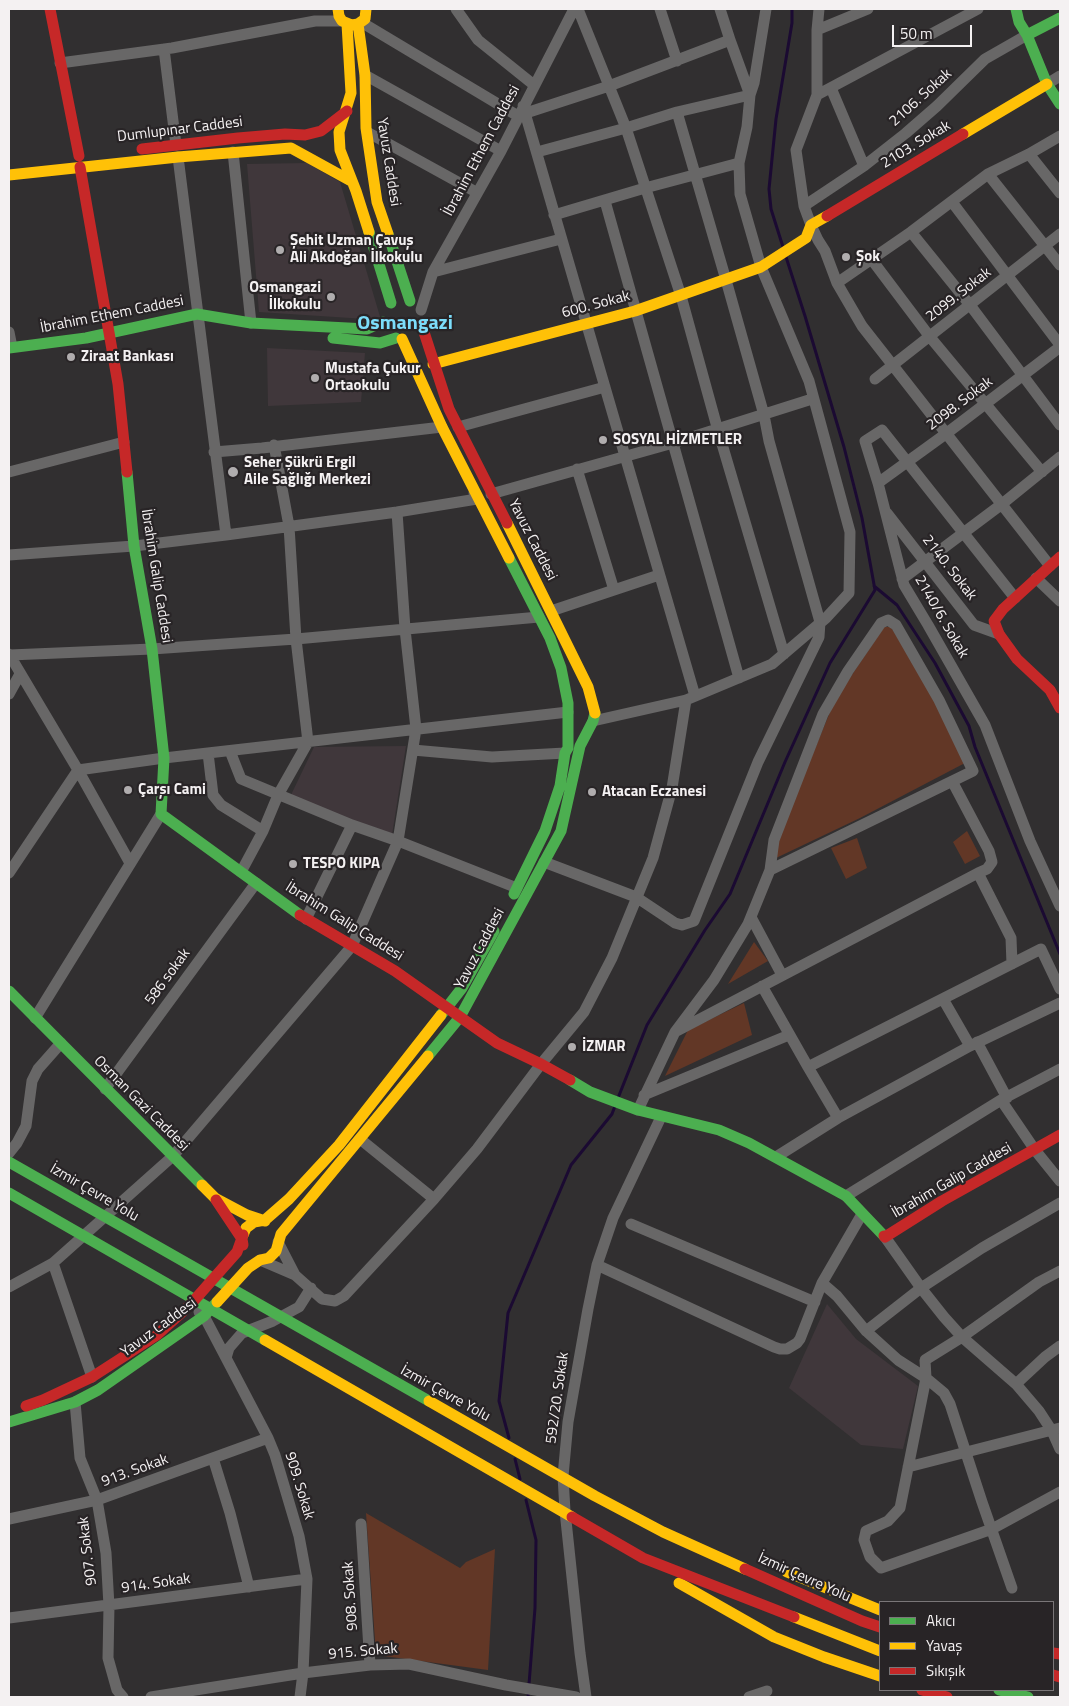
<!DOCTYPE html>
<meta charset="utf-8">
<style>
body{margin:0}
#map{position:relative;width:1069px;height:1706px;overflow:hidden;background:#312f30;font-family:"Titillium Web",sans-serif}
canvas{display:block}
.frame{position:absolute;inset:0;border:10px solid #f4f1f2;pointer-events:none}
.legend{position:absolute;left:879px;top:1601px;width:175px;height:90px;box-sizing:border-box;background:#282426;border:1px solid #7a7678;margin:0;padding:6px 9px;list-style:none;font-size:15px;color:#f4f1f2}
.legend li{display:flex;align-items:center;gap:10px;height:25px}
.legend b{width:25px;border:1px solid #7a7678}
.scale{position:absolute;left:892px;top:25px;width:80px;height:22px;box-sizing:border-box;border:2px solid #f4f1f2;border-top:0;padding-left:6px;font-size:15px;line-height:18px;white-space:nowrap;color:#f4f1f2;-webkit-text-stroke:4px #282426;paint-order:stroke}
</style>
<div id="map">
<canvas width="1069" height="1706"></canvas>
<div class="frame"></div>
<ul class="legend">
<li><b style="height:6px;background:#4caf50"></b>Akıcı</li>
<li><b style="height:6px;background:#ffc107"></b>Yavaş</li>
<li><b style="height:6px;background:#c62828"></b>Sıkışık</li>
</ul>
<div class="scale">50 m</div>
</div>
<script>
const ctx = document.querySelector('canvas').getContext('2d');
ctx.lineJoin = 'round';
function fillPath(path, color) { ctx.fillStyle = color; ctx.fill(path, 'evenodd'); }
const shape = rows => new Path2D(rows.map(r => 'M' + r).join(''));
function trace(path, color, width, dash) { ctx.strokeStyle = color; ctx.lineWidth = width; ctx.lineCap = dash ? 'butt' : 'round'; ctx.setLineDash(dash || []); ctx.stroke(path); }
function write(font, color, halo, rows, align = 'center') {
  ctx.font = font + ' "Titillium Web",sans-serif'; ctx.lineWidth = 4.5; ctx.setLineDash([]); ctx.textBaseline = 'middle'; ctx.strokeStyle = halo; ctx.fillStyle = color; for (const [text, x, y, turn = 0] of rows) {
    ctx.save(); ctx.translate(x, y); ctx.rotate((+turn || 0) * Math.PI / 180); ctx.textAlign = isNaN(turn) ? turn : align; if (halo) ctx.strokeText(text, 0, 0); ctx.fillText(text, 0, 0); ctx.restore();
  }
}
fillPath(shape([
 [307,163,340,182,381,320,259,312,247,164],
 [267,348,365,353,361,402,268,406],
 [406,746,392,835,290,797,314,747],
 [827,1304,856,1339,918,1386,903,1449,861,1445,789,1388]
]), '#40373b');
fillPath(shape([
 [884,627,891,627,929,689,965,763,860,818,776,858,777,840,835,700],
 [967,831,980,856,965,864,953,842],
 [857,838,867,868,846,879,831,848],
 [754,942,768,961,728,984],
 [744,1003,752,1035,665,1076,688,1030],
 [366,1513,460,1568,466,1562,495,1549,488,1670,376,1655]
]), '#623726');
trace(shape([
 [783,247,771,209,769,189,776,119,792,23,792,9],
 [874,586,897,605,935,663,969,726,975,747,1060,954],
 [618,1098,647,1025,705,930,730,894,785,762,830,663,875,590,862,518,844,447,805,316,786,257],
 [509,1438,499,1401,508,1313,571,1165,612,1114,615,1106],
 [515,1459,520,1479],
 [526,1500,536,1540,535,1608,528,1697]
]), '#1b0a32', 3);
trace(shape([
 [456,9,478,40,534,85],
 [578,9,626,128,681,296,717,427,784,654],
 [660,9,677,61],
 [720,9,730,40],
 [819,9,817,30,817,95,796,150,804,206,811,225,818,240,825,251,837,283,862,326,1050,566],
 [361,22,518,116],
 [817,30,868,9],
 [164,49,176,145],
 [60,63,172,48,315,21,342,21],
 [365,75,501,151],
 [1047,84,1060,76],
 [831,88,864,166],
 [817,95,978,9],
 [523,106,695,696],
 [526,113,609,86,730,40,750,95,677,112,726,280,764,415,769,441,820,622,819,637,758,762,694,921,682,925,675,923,636,897,544,862],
 [367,132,476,192],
 [233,152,251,323],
 [537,152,626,128,677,112],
 [1029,154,1060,193],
 [178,157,226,535],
 [988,174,1060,265],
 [605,201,739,678],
 [952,202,1060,345],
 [804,206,864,166,906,133,937,106,985,59,1027,35],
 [554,215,645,188,739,163],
 [911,232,970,305,1060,425],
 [872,260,930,337,1042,472],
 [433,272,561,239],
 [837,283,911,232,988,174,1029,154,1060,136],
 [421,310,433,272,501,151,574,9],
 [9,332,12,347],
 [875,379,1060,234],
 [458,427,605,387],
 [214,452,262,448,442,427],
 [577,469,614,590],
 [9,472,124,442],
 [878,483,947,433,1060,347],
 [491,494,673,443,812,399],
 [887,513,974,625,999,634],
 [9,555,134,546,226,535,397,512,477,499,474,493],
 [1036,578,1060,601],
 [902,579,1002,504,1060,457],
 [1015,598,882,430,865,441,878,483,904,585,928,625,985,725,1030,841,1060,906],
 [551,611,659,575],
 [9,654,78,770,164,758,568,712],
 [10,655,152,649,296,639,539,617],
 [9,694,20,674],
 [593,721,686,700,772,664,826,618,849,593,850,532,809,381,761,267,740,194,739,163,747,127,750,95,754,83,766,9],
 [413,750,492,757,565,753],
 [230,751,241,779,352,825,398,841,517,888],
 [208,753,213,795,221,805,263,831],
 [952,781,989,851,992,862,987,869,978,873],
 [241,872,263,831,278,795,308,742,296,639,289,526,274,445],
 [9,873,78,770,130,863],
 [751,917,782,975],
 [306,919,352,825],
 [762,986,808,1067],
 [943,999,970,1046],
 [35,1018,161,814],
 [675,1032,714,980,748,924,770,870,774,840,823,714,848,671,881,623,888,620,896,625,939,700,973,771,770,870],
 [977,1042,1007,1098],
 [105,1089,256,883],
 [644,1095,789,1035],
 [1001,1100,1060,1069],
 [638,1110,675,1032,978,873,1011,938,1012,964],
 [838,1118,970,1046,1060,1003],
 [360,1139,434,1199],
 [9,1153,17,1143,26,1126,32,1081,38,1069,61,1043],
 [776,1157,838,1118,808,1067,1041,949,1060,989],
 [846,1196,1001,1100,1035,1150,1060,1181],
 [631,1224,815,1302],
 [885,1237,921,1288,944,1317,962,1337,1016,1384,1039,1411,1052,1431,1060,1449],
 [278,1242,295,1275,322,1299,335,1301,344,1296,434,1199,477,1149,541,1064,584,1012,612,958,653,858,672,788,686,700],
 [260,1260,295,1275],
 [53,1263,92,1377],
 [597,1265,774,1347,780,1349,787,1349,797,1343,800,1339,822,1283,862,1214],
 [1060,1271,1039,1282,962,1337,925,1360,926,1378,900,1508,888,1521,866,1531,864,1540,870,1557,881,1568,992,1529,1060,1492],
 [822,1283,837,1296,866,1331,898,1360,926,1378,944,1393,950,1404,982,1502,1012,1588],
 [9,1287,53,1263,173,1156,352,946,398,841,416,729,405,629,397,512],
 [199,1312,204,1316,268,1438,275,1455,299,1536,307,1579,303,1673,300,1697],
 [866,1331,921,1288,982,1248,1060,1203],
 [226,1358,229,1348,242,1333,273,1321,299,1307,311,1288],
 [1016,1384,1045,1357,1060,1346],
 [75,1402,80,1458,97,1500,106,1553,109,1606,108,1658,117,1690,123,1697],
 [213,1458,230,1513,249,1587],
 [908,1467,1060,1428],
 [9,1519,97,1500,268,1438],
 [361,1524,370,1665],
 [9,1618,307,1579],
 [151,1697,303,1673,370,1665,409,1664,506,1685,576,1697],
 [586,1697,580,1653,565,1511,563,1476,568,1422,588,1309,597,1265,613,1218,661,1117],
 [749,1697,767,1691]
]), '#686767', 11);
trace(shape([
 [1016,9,1019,22,1027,35,1047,84,1060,104],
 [1027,35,1060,18],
 [369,232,391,303],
 [388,234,410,301],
 [333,338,380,343,396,338],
 [9,348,86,338,197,314,251,323,367,329,383,322],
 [127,472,134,546,152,649,164,758,161,814,300,915],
 [509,558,550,638,561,668,568,703,568,748,565,753,560,786,545,831,514,894],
 [9,991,202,1185],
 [441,1015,462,988,494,931],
 [428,1056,460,1017,561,831,580,746,593,721,595,713],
 [570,1080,590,1092,638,1110,719,1130,749,1143,846,1196,884,1236],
 [9,1162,429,1401],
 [9,1193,265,1340],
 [9,1422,75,1402,98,1390,204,1316,217,1302],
 [999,1690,1028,1697]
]), '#4caf50', 11);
trace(shape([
 [338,9,339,16,342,21,352,25,358,24,365,19,366,9],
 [347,24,351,93,339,132,340,150,356,191,369,232],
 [358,24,365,75,366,128,377,202,388,234],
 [963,134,1047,84],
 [9,175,178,157,291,148,351,181],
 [402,339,442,427,509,558],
 [433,364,635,311,761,267,806,238,811,225,827,216],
 [507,523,588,687,595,713],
 [202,1185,215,1198,247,1215,265,1221],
 [243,1235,246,1228,254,1222,265,1220,289,1199,339,1145,441,1015],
 [217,1302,248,1268,260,1260,269,1258,276,1251,281,1234,428,1056],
 [265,1340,572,1517],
 [429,1401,595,1496,663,1532,745,1569],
 [787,1572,880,1610],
 [679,1583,774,1637,824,1657,880,1676],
 [794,1617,880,1651]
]), '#ffc107', 11);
trace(shape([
 [50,9,79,156],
 [142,149,238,138,285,134,305,135,321,131,347,111],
 [80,167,118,384,127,472],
 [827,216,963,134],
 [422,326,449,409,507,523],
 [1060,557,1003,609,994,621,999,634,1017,659,1050,690,1060,708],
 [300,915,395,971,497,1043,541,1064,570,1080],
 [216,1200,242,1239,243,1245],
 [884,1236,885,1237,942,1201,1060,1135],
 [26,1406,43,1400,92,1377,157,1335,190,1305,237,1252,243,1235],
 [572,1517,643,1558,794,1617],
 [745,1569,862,1621,880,1627],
 [1053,1653,1060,1654],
 [1053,1675,1060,1677],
 [922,1690,947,1697]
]), '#c62828', 11);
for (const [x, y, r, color] of [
 [280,250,5,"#b0adae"],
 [846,257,5,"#b0adae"],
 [331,297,5,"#b0adae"],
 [71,357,5,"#b0adae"],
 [315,378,5,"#b0adae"],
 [603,440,5,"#b0adae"],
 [233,472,6,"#b0adae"],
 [128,790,5,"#b0adae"],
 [592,792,5,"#b0adae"],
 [293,864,5,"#b0adae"],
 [572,1047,5,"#b0adae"]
]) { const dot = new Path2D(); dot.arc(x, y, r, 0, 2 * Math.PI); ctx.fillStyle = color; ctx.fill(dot); trace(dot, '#282426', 2); }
write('15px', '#f4f1f2', '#282426', [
 ["2106. Sokak",921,98,-42],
 ["Dumlupınar Caddesi",180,130,-7],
 ["2103. Sokak",916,145,-31],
 ["İbrahim Ethem Caddesi",482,151,-62],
 ["Yavuz Caddesi",388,162,81],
 ["2099. Sokak",959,295,-38],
 ["600. Sokak",596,305,-15],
 ["İbrahim Ethem Caddesi",112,315,-11],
 ["2098. Sokak",960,404,-37],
 ["Yavuz Caddesi",532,540,63],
 ["2140. Sokak",949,568,52],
 ["İbrahim Galip Caddesi",156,576,81],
 ["2140/6. Sokak",941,617,60],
 ["İbrahim Galip Caddesi",344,922,32],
 ["Yavuz Caddesi",480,949,-62],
 ["586 sokak",168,977,-54],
 ["Osman Gazi Caddesi",141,1104,45],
 ["İbrahim Galip Caddesi",952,1181,-30],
 ["İzmir Çevre Yolu",94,1193,30],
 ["Yavuz Caddesi",159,1328,-36],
 ["İzmir Çevre Yolu",445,1394,29],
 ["592/20. Sokak",558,1398,-82],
 ["913. Sokak",135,1471,-20],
 ["909. Sokak",299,1486,73],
 ["907. Sokak",88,1551,-97],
 ["İzmir Çevre Yolu",804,1578,24],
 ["914. Sokak",156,1584,-8],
 ["908. Sokak",351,1596,-94],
 ["915. Sokak",363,1652,-5]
]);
write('bold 15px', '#f4f1f2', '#282426', [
 ["Şehit Uzman Çavuş",290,241],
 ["Ali Akdoğan İlkokulu",290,258],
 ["Şok",856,257],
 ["Osmangazi",321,288,"right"],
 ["İlkokulu",321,305,"right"],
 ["Ziraat Bankası",81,357],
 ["Mustafa Çukur",325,369],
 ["Ortaokulu",325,386],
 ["SOSYAL HİZMETLER",613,440],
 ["Seher Şükrü Ergil",244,463],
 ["Aile Sağlığı Merkezi",244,480],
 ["Çarşı Cami",138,790],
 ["Atacan Eczanesi",602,792],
 ["TESPO KIPA",303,864],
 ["İZMAR",582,1047]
], 'left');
write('bold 20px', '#7cddfa', '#282426', [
 ["Osmangazi",405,324]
]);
</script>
